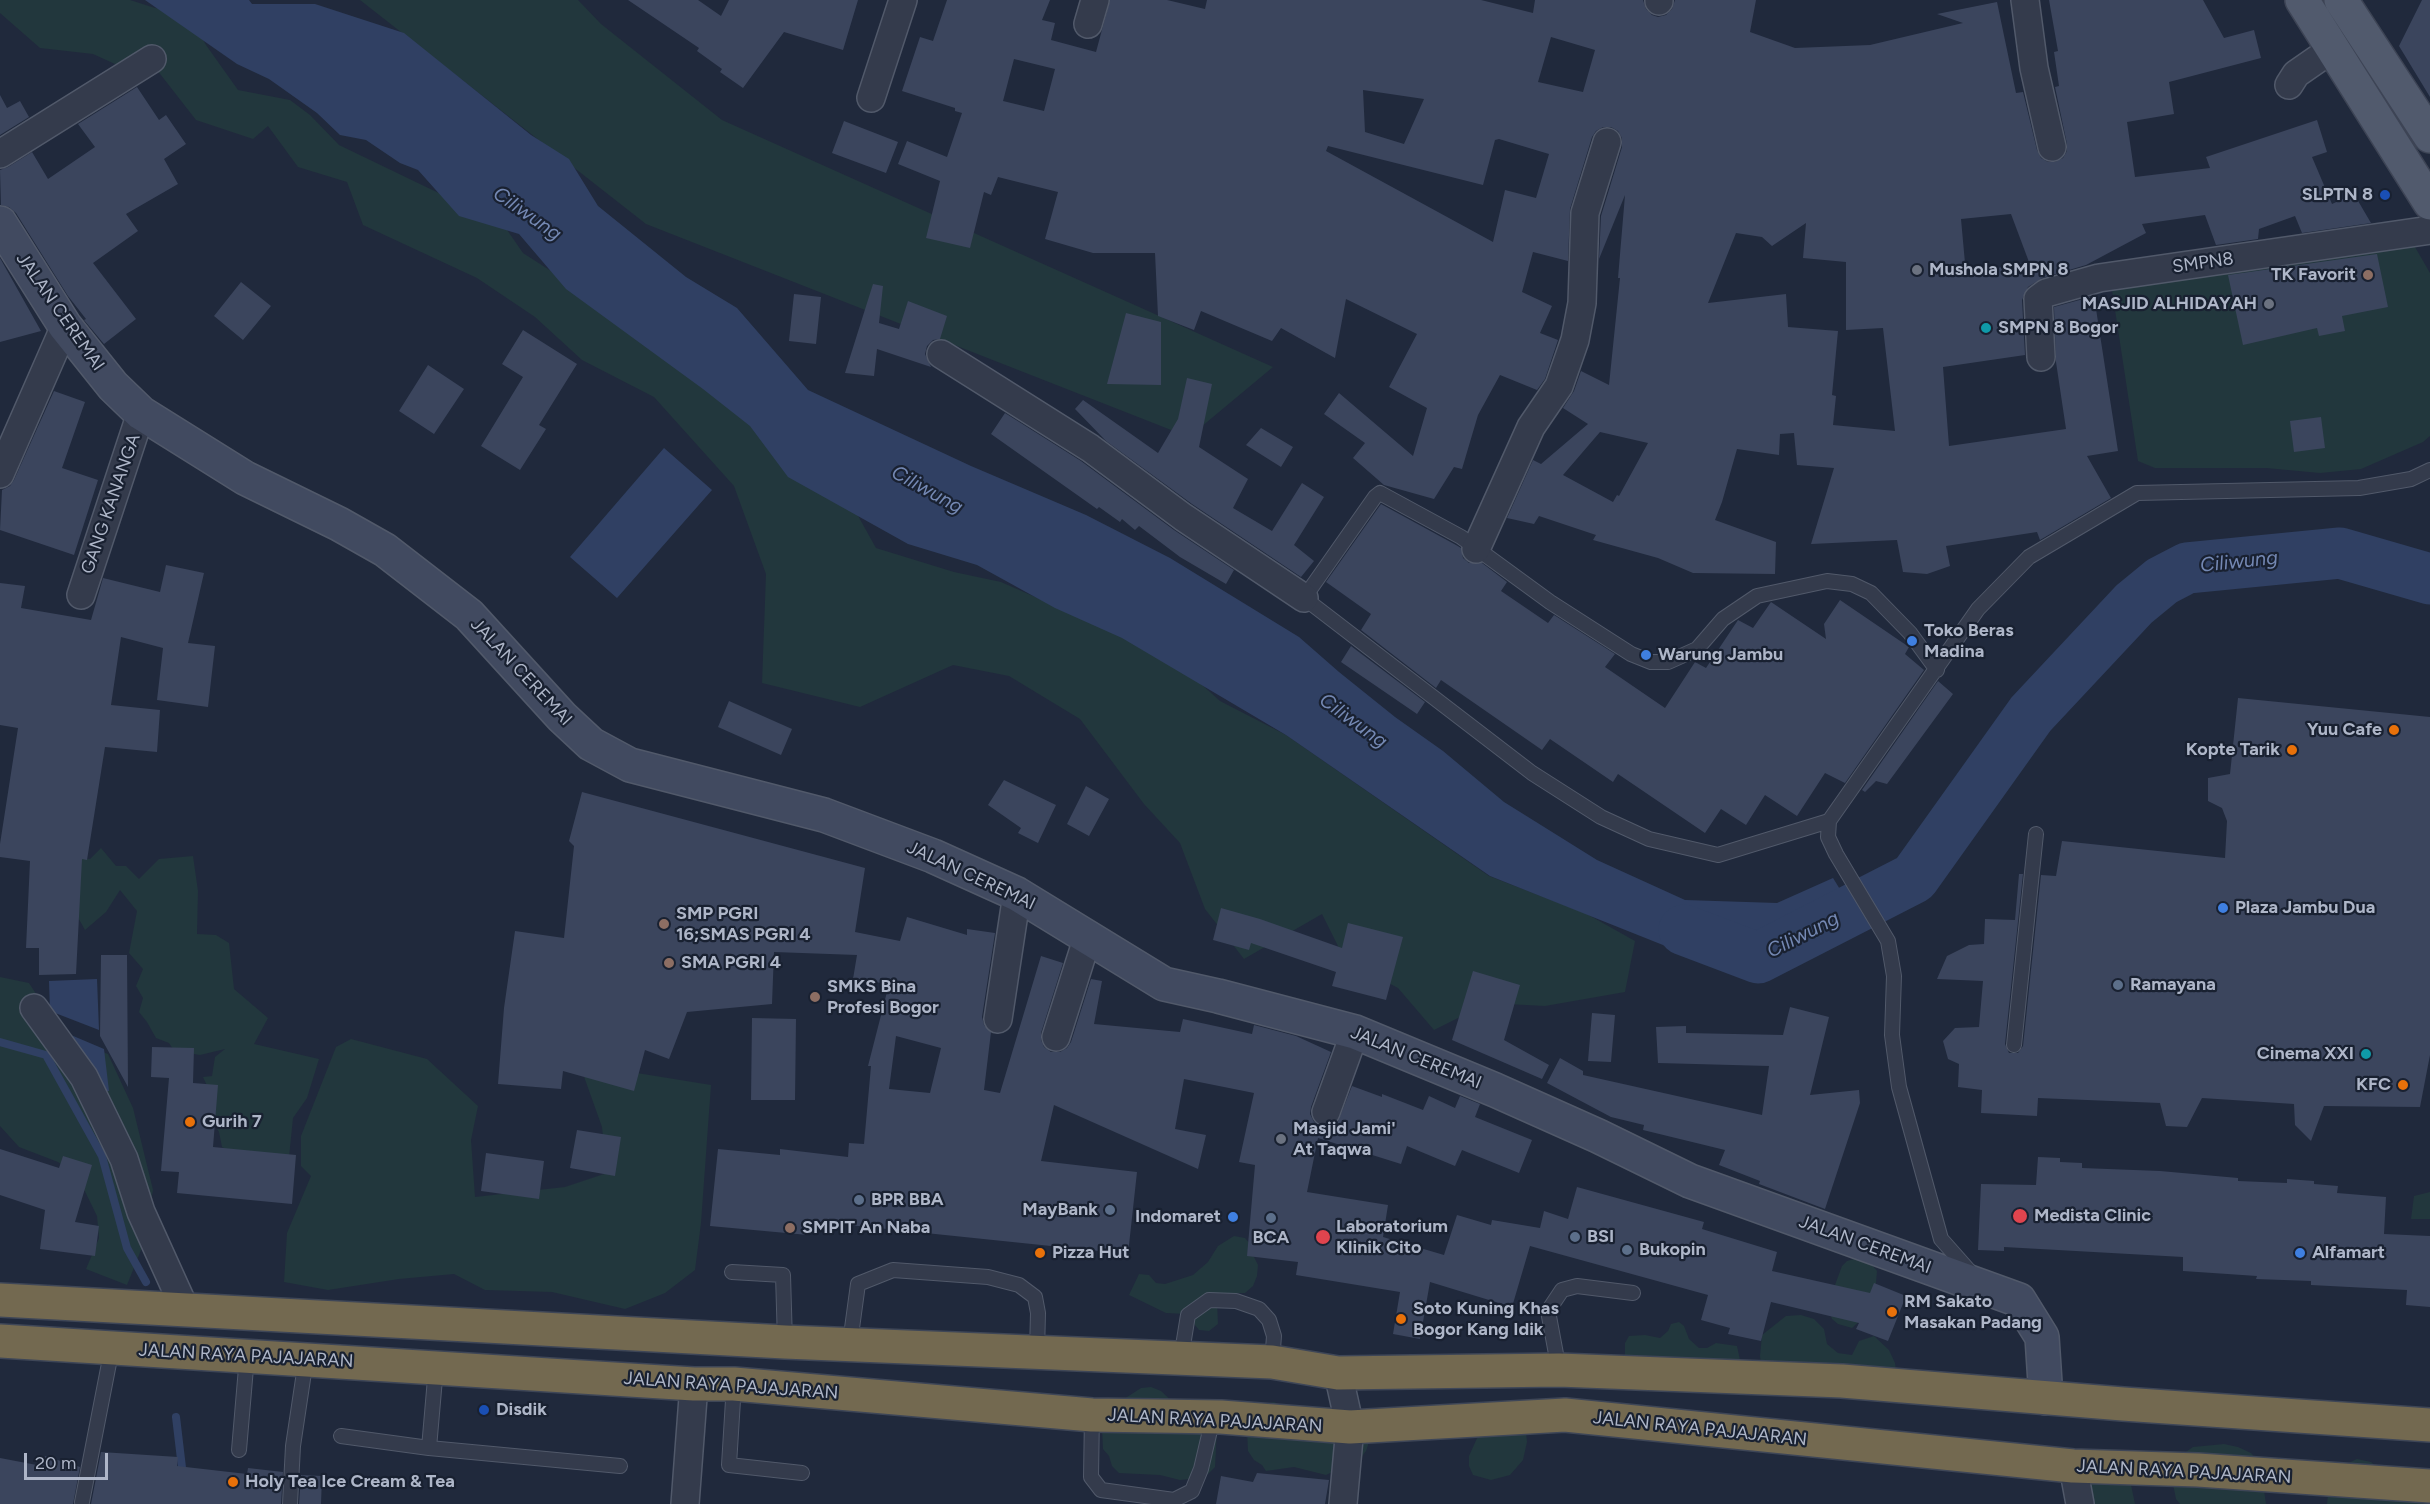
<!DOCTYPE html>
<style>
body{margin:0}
#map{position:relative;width:2430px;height:1504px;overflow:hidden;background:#20293c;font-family:Figtree,sans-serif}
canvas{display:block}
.scale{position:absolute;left:24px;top:1453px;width:84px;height:27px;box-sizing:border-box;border:3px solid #aeb6c8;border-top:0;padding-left:8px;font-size:18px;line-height:21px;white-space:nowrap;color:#aeb6c8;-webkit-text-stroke:4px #192131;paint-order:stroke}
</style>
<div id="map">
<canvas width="2430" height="1504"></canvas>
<div class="scale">20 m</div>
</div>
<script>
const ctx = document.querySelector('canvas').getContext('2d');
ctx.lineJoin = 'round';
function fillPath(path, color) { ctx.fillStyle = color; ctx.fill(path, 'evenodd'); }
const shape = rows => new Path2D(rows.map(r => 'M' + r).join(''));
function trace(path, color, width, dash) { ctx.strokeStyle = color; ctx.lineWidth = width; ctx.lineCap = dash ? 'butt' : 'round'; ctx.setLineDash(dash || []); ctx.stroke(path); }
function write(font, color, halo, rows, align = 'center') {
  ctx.font = font + ' Figtree,sans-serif'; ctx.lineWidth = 4.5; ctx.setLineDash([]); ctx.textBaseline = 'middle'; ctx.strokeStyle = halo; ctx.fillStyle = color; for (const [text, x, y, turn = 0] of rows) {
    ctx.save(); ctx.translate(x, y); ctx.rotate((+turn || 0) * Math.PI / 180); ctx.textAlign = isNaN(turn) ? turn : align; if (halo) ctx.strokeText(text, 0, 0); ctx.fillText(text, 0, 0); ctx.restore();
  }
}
fillPath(shape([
 [0,0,130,0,155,8,186,10,206,45,238,90,290,100,310,115,339,145,503,224,523,253,610,309,852,505,876,548,954,572,1001,582,1058,607,1133,634,1190,674,1220,701,1286,735,1489,876,1585,913,1635,941,1625,992,1545,1006,1488,1003,1434,1030,1398,988,1345,960,1322,914,1244,959,1205,909,1180,843,1144,804,1080,719,1009,676,953,665,860,707,762,683,766,574,734,486,654,397,582,360,535,317,477,278,363,225,347,182,298,167,268,126,253,139,196,120,157,70,137,74,93,54,40,48,0,13],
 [360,0,578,0,601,24,722,120,1273,367,1189,437,646,224],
 [2400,221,2430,273,2430,436,2423,442,2361,469,2320,473,2266,468,2155,468,2138,461,2112,290,2224,267],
 [101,848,116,866,126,866,139,879,159,859,193,856,198,891,197,934,216,935,229,943,234,989,268,1018,254,1044,319,1059,307,1098,293,1118,287,1177,249,1164,222,1147,219,1132,207,1111,214,1101,203,1077,212,1076,215,1057,225,1049,200,1055,188,1053,178,1057,169,1043,156,1038,147,1022,139,1012,143,998,136,986,143,969,129,953,137,911,120,890,106,912,85,930,71,905,74,857,90,859],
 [0,977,29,983,64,1037,108,1054,133,1108,153,1190,143,1245,127,1285,86,1269,99,1238,97,1216,77,1175,58,1162,19,1147,0,1126],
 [351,1039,427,1059,478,1106,471,1140,475,1197,565,1187,607,1173,602,1127,582,1071,600,1067,711,1085,701,1223,695,1270,665,1293,625,1309,552,1292,485,1290,454,1274,399,1279,328,1290,284,1282,287,1233,311,1176,301,1166,301,1136,336,1047],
 [2430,1192,2430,1219,2411,1219,2414,1196],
 [1234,1236,1245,1238,1251,1245,1253,1255,1258,1265,1257,1276,1253,1286,1245,1293,1224,1293,1217,1301,1218,1324,1209,1331,1199,1330,1186,1314,1166,1313,1129,1295,1139,1274,1149,1275,1156,1283,1165,1284,1193,1275,1208,1262,1218,1246],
 [1861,1257,1867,1259,1877,1271,1876,1283,1874,1298,1863,1318,1852,1328,1838,1324,1832,1319,1830,1313,1835,1285,1842,1266,1847,1261],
 [1801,1315,1814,1319,1824,1329,1827,1344,1838,1353,1852,1355,1859,1341,1874,1336,1889,1350,1895,1363,1897,1376,1762,1371,1760,1356,1762,1335,1786,1316],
 [1679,1322,1684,1326,1689,1339,1699,1348,1707,1348,1716,1343,1737,1346,1740,1360,1739,1366,1625,1358,1625,1343,1629,1336,1645,1335,1660,1338,1668,1331,1671,1324],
 [1151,1387,1161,1391,1176,1405,1217,1429,1215,1467,1208,1474,1199,1478,1180,1480,1160,1475,1119,1473,1112,1466,1109,1456,1103,1449,1102,1428,1121,1401,1141,1388],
 [1274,1402,1369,1442,1366,1451,1360,1459,1326,1475,1294,1467,1266,1471,1262,1465,1254,1460,1248,1451,1247,1430,1264,1404],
 [1526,1432,1527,1442,1523,1460,1510,1475,1491,1480,1473,1475,1469,1466,1469,1456,1478,1436],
 [2224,1444,2238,1447,2251,1453,2260,1463,2266,1504,2180,1504,2176,1499,2173,1484,2180,1456,2193,1447],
 [2357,1459,2371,1462,2382,1471,2430,1475,2430,1504,2327,1504,2328,1494,2342,1466],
 [2076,1476,2130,1480,2135,1504,2073,1504]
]), '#22373d');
fillPath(shape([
 [145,0,249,0,252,4,315,4,404,33,531,135,569,159,598,206,686,277,737,308,808,390,971,466,1086,515,1170,558,1299,637,1339,672,1395,717,1443,751,1504,802,1597,860,1685,900,1777,903,1833,878,1859,920,1798,944,1734,958,1688,955,1490,876,1286,735,1122,638,1055,608,977,565,908,544,788,477,750,426,703,389,566,289,519,234,459,216,418,170,400,163,366,140,340,135,317,113,269,79,237,64],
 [664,448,712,490,617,598,570,557],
 [97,979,99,1030,50,1011,49,981],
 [52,1027,104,1049,109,1091,93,1092]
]), '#304063');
trace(shape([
 [0,1042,46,1055,102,1156,127,1248,146,1282],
 [176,1417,183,1476]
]), '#304063', 8);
trace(shape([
 [1684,930,1758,958,1914,878,2031,714,2134,604,2162,581,2187,568,2340,553,2430,579]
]), '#304063', 51);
fillPath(shape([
 [628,0,698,0,721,16,729,0,858,0,843,50,784,32,743,88,720,72,722,69,697,51,699,48],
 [947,0,1050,0,1042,20,1055,23,1051,40,1096,52,1110,0,1167,0,1205,9,1207,0,1481,0,1533,13,1535,0,1643,0,1646,9,1652,15,1658,17,1666,15,1672,9,1675,0,1756,0,1750,32,1795,48,1870,45,1963,23,1937,14,1997,2,2016,93,2023,92,2037,150,2041,158,2048,162,2055,162,2063,158,2067,151,2067,144,2055,87,2059,86,2054,52,2058,51,2049,0,2203,0,2224,38,2254,30,2261,58,2169,82,2174,114,2127,122,2135,177,2210,168,2206,157,2317,120,2327,152,2312,157,2332,204,2354,194,2371,223,2302,233,2295,216,2259,229,2258,239,2216,245,2205,215,2142,224,2146,233,2086,265,2042,278,2028,287,2022,300,2025,355,1943,367,1949,446,2066,429,2056,362,2054,307,2094,296,2118,451,2087,456,2111,498,2040,540,2037,532,1946,546,1950,566,1927,574,1903,572,1897,540,1811,544,1834,468,1797,465,1794,433,1780,434,1779,455,1737,449,1722,502,1715,520,1776,542,1775,574,1693,573,1658,558,1593,540,1596,535,1539,516,1534,524,1507,518,1533,460,1541,464,1588,424,1563,408,1574,391,1581,371,1609,385,1620,278,1618,278,1625,195,1599,259,1601,216,1622,147,1622,138,1618,131,1611,127,1603,127,1596,131,1592,137,1570,209,1568,261,1533,252,1522,292,1552,306,1540,333,1558,340,1545,379,1537,390,1500,375,1478,415,1462,469,1454,467,1434,499,1384,485,1353,458,1365,443,1324,414,1339,393,1413,456,1427,408,1389,387,1417,334,1346,299,1335,358,1281,328,1272,341,1201,311,1194,330,1158,316,1155,253,1093,253,1045,239,1058,192,998,177,991,195,984,192,970,248,926,238,940,181,898,164,907,141,947,157,962,113,955,111,955,108,902,91,920,37,933,41],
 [1551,37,1595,50,1583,92,1538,82],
 [1014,59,1055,69,1044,111,1003,101],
 [1363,90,1424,99,1404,144,1365,132],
 [1499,139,1549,154,1536,198,1505,190,1493,242,1326,151,1328,146,1483,185,1495,140],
 [2011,214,2029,262,1966,274,1961,219],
 [1806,223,1803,258,1846,262,1846,330,1883,328,1895,431,1833,425,1836,396,1832,395,1838,331,1788,327,1786,294,1708,303,1736,233,1762,237,1772,246],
 [1600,432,1648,443,1619,496,1617,495,1613,502,1563,475],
 [2422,0,2430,0,2430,97,2399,46],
 [137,87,159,120,166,115,186,144,164,159,178,184,126,214,138,231,93,263,136,319,104,344,84,320,86,319,68,296,16,213,9,207,1,205,0,170,8,167,32,152,48,179,95,147,78,124],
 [0,95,7,108,20,101,29,117,0,135],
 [844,121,898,142,886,173,832,153],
 [2377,254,2388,307,2342,316,2345,331,2319,336,2317,328,2243,345,2228,275],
 [0,258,41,331,0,342],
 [241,282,271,306,243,340,214,316],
 [873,284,883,286,879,323,899,329,908,301,947,316,940,339,933,340,927,346,925,354,931,367,877,349,874,376,845,373],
 [794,294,821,297,816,344,789,341],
 [1126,313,1161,322,1161,385,1107,384],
 [523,330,577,364,539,425,546,429,520,470,481,446,523,377,502,364],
 [428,365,464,389,434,434,399,411],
 [1187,378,1212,384,1199,447,1248,479,1233,508,1272,531,1302,483,1324,497,1294,545,1314,561,1301,577,1192,504,1106,441,1075,409,1083,400,1158,453,1178,419],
 [54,391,85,402,62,468,98,480,74,555,0,530,2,490,10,486,14,480],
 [1005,413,1081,461,1174,530,1234,570,1226,584,1180,557,1139,526,1135,530,1122,519,1120,522,1099,507,1097,509,991,434],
 [2321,417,2325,448,2294,452,2290,421],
 [1261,428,1293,447,1281,467,1246,445],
 [1381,504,1456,545,1461,548,1463,558,1469,563,1482,563,1507,582,1501,591,1548,623,1554,615,1615,654,1605,667,1665,708,1695,662,1706,668,1738,620,1753,628,1771,602,1826,639,1824,624,1840,600,1909,647,1905,654,1924,670,1845,783,1825,773,1797,816,1765,795,1746,825,1721,809,1705,833,1618,774,1613,782,1550,739,1542,750,1441,680,1436,688,1361,630,1371,614,1326,582],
 [166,565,204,573,188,643,215,646,208,707,157,700,163,648,121,637,111,705,160,710,157,752,105,747,87,860,82,859,76,974,39,975,39,948,26,948,30,861,0,857,0,844,18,728,0,725,0,583,25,586,21,608,91,620,103,578,160,592],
 [1351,646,1425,702,1417,714,1341,662],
 [1938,681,1953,694,1887,784,1876,781,1865,792,1862,790],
 [2238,698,2430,717,2430,1055,2420,1107,2324,1106,2311,1141,2295,1125,2294,1104,2202,1098,2187,1127,2166,1126,2160,1103,2038,1098,2037,1116,1981,1113,1982,1090,1958,1087,1959,1064,1948,1059,1943,1041,1955,1028,1979,1027,1983,981,1937,979,1947,956,1969,945,1984,944,1985,919,2015,920,2019,874,2023,874,2005,1044,2009,1053,2018,1053,2023,1046,2041,875,2056,876,2062,841,2225,858,2227,821,2222,808,2208,801,2208,778,2230,774],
 [729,701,792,729,781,755,718,727],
 [1004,780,1056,805,1038,843,1018,833,1021,828,988,805],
 [1086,786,1109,799,1089,836,1067,824],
 [582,792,865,868,855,932,900,941,907,917,967,935,967,929,995,933,982,1017,984,1025,991,1032,984,1090,1000,1093,1041,956,1063,963,1041,1033,1041,1040,1044,1047,1051,1052,1060,1052,1067,1048,1071,1042,1091,979,1102,981,1094,1024,1180,1032,1183,1019,1252,1034,1254,1025,1296,1036,1331,1052,1311,1107,1310,1114,1314,1122,1321,1127,1329,1127,1337,1124,1352,1086,1382,1097,1382,1094,1423,1110,1429,1096,1455,1108,1460,1096,1480,1104,1475,1117,1532,1140,1519,1173,1462,1150,1455,1166,1407,1146,1401,1164,1318,1138,1307,1192,1388,1205,1383,1237,1444,1255,1457,1215,1491,1225,1492,1220,1540,1228,1544,1211,1568,1219,1577,1187,1704,1222,1702,1229,1777,1252,1772,1271,1870,1293,1874,1283,1906,1296,1888,1341,1856,1329,1859,1323,1771,1302,1761,1341,1728,1334,1730,1328,1701,1320,1708,1295,1530,1246,1512,1307,1430,1282,1420,1339,1393,1334,1400,1292,1296,1275,1298,1262,1247,1256,1255,1165,1239,1162,1254,1093,1184,1079,1175,1129,1206,1135,1198,1169,1054,1105,1041,1161,1137,1172,1128,1254,810,1221,808,1235,710,1226,718,1149,780,1155,780,1149,848,1157,849,1143,864,1144,871,1066,868,1066,889,984,853,979,857,955,774,952,772,1004,687,1012,669,1059,645,1050,634,1091,563,1071,561,1089,498,1084,504,1008,515,931,564,938,574,846,569,841],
 [896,1036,941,1048,930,1093,889,1089],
 [1221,908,1260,919,1342,948,1348,923,1403,937,1386,1000,1332,986,1336,972,1251,943,1249,950,1213,940],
 [101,955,127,955,128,1087,100,1036],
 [1473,971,1520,985,1504,1040,1549,1065,1542,1079,1452,1040],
 [1790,1007,1829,1017,1810,1095,1859,1090,1860,1103,1825,1209,1759,1184,1760,1181,1719,1165,1725,1150,1643,1130,1644,1125,1611,1117,1547,1083,1560,1058,1583,1071,1583,1075,1762,1115,1769,1066,1658,1063,1656,1027,1686,1026,1686,1033,1783,1035],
 [1592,1013,1615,1015,1611,1062,1588,1061],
 [752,1018,796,1019,795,1100,751,1100],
 [152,1047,194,1048,193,1083,218,1085,213,1147,296,1155,292,1204,177,1193,179,1172,161,1171,169,1078,151,1077],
 [577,1130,621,1137,615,1176,570,1168],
 [0,1149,59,1168,63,1156,92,1165,75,1222,99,1226,95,1256,40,1249,45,1210,0,1195],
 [486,1153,544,1161,539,1199,481,1191],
 [2038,1157,2060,1158,2060,1162,2082,1163,2082,1168,2160,1171,2238,1178,2238,1181,2287,1183,2287,1179,2314,1181,2314,1184,2338,1186,2337,1193,2386,1197,2384,1234,2430,1236,2430,1307,2406,1305,2407,1290,2311,1285,2311,1281,2256,1279,2257,1276,2183,1271,2183,1257,2004,1247,2004,1251,1978,1250,1981,1184,2036,1185],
 [101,1452,178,1457,177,1466,247,1474,248,1468,283,1472,281,1504,91,1504],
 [45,1456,80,1467,73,1504,0,1504,0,1458,42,1466],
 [1257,1473,1329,1480,1325,1504,1216,1504,1221,1476,1253,1482],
 [301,1475,322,1476,321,1504,299,1504]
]), '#3b455d');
const lane = shape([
 [1829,821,1718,855,1649,839,1601,817,1532,773,1304,598,1375,497,1380,493,1461,537,1550,602,1631,654,1651,662,1668,662,1697,649,1723,619,1757,596,1827,581,1852,584,1871,593,1910,633,1937,670],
 [2014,1045,2036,834],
 [732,1272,783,1275,785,1342],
 [1972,1274,1941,1239,1899,1087,1892,1035,1894,976,1888,941,1836,854,1828,837,1829,821,1978,609,2029,557,2137,493,2359,488,2411,479,2430,470],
 [850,1343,858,1284,893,1270,988,1277,1019,1285,1035,1297,1038,1313,1037,1351],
 [1181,1358,1188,1315,1209,1300,1236,1301,1259,1309,1269,1320,1274,1336,1272,1362],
 [436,1367,429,1448,620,1466],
 [1559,1370,1548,1311,1562,1290,1577,1286,1633,1293],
 [734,1384,729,1465,802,1473],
 [1092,1415,1091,1477,1101,1490,1174,1500,1192,1491,1201,1469,1212,1422,1217,1420],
 [341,1436,429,1448],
 [239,1450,247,1356],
 [82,1502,112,1348],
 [290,1504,293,1446,306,1359]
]);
const street = shape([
 [2025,0,2034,68,2052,147],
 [1659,1,1659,0],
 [1088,24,1095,0],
 [2289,85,2296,74,2332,49],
 [871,98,903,0],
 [0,154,152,59],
 [941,354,1090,448,1183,517,1304,598],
 [2041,357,2038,299,2046,293,2099,278,2430,230],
 [0,474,65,326],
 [1476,549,1531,427,1559,386,1575,340,1582,303,1585,213,1607,142],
 [81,595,141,413],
 [34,1008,84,1077,124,1159,141,1212,185,1309],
 [998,1019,1017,894],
 [1056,1037,1088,936],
 [1326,1112,1355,1032],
 [1338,1373,1350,1427,1343,1504],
 [2073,1466,2080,1504],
 [685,1504,694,1384]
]);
const secondary = shape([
 [0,223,65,326,113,386,141,413,245,478,339,524,385,550,469,615,562,717,591,744,630,765,824,815,933,856,1017,894,1164,984,1218,996,1355,1032,1495,1090,1598,1136,1690,1181,2019,1300,2042,1337,2046,1398]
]);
const primary = shape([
 [2302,0,2430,203],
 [2341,0,2430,136]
]);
const highway = shape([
 [0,1300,785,1342,1272,1362,1338,1373,1559,1370,1842,1381,2123,1404,2430,1425],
 [0,1341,694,1384,734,1384,1092,1415,1221,1417,1350,1427,1565,1415,2073,1466,2198,1470,2430,1486]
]);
trace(lane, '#51596a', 16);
trace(street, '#51596a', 30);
trace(secondary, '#51596a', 36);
trace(primary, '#3d4455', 36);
trace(highway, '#3e4657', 36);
trace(lane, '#343b4c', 14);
trace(street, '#343b4c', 27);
trace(secondary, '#414a60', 33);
trace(primary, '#515a6d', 33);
trace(highway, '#736950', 33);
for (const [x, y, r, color] of [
 [2385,195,6,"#1a4fb4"],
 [1917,270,6,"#6b7280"],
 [2368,275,6,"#8d6e63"],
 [2269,304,6,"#6b7280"],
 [1986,328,6,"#0f9aa8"],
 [1912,641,6,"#3f7fe0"],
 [1646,655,6,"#3f7fe0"],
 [2394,730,6,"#e8710a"],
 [2292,750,6,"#e8710a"],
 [2223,908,6,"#3f7fe0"],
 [664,924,6,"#8d6e63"],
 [669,963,6,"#8d6e63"],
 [2118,985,6,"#5c6f8a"],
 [815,997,6,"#8d6e63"],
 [2366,1054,6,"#0f9aa8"],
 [2403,1085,6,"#e8710a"],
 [190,1122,6,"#e8710a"],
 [1281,1139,6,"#6b7280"],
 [859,1200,6,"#5c6f8a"],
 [1110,1210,6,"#5c6f8a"],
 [2020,1216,8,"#e0444e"],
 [1233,1217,6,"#3f7fe0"],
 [1271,1218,6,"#5c6f8a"],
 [790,1228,6,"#8d6e63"],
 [1323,1237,8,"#e0444e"],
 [1575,1237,6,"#5c6f8a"],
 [1627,1250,6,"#5c6f8a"],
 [1040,1253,6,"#e8710a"],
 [2300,1253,6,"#3f7fe0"],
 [1892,1312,6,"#e8710a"],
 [1401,1319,6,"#e8710a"],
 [484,1410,6,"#1a4fb4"],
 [233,1482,6,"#e8710a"]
]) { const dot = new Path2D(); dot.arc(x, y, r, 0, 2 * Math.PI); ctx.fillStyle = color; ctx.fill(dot); trace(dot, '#192131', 2); }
write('bold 18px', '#aeb6c8', '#192131', [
 ["SLPTN 8",2373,195,"right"],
 ["Mushola SMPN 8",1929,270],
 ["TK Favorit",2356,275,"right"],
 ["MASJID ALHIDAYAH",2257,304,"right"],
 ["SMPN 8 Bogor",1998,328],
 ["Toko Beras",1924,631],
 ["Madina",1924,652],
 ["Warung Jambu",1658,655],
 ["Yuu Cafe",2382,730,"right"],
 ["Kopte Tarik",2280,750,"right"],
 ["Plaza Jambu Dua",2235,908],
 ["SMP PGRI",676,914],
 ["16;SMAS PGRI 4",676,935],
 ["SMA PGRI 4",681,963],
 ["Ramayana",2130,985],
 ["SMKS Bina",827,987],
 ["Profesi Bogor",827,1008],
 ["Cinema XXI",2354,1054,"right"],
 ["KFC",2391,1085,"right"],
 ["Gurih 7",202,1122],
 ["Masjid Jami'",1293,1129],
 ["At Taqwa",1293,1150],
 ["BPR BBA",871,1200],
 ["MayBank",1098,1210,"right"],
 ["Medista Clinic",2034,1216],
 ["Indomaret",1221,1217,"right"],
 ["Laboratorium",1336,1227],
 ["Klinik Cito",1336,1248],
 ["SMPIT An Naba",802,1228],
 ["BSI",1587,1237],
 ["BCA",1271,1238,"center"],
 ["Bukopin",1639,1250],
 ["Pizza Hut",1052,1253],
 ["Alfamart",2312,1253],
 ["RM Sakato",1904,1302],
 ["Masakan Padang",1904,1323],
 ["Soto Kuning Khas",1413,1309],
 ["Bogor Kang Idik",1413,1330],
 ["Disdik",496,1410],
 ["Holy Tea Ice Cream & Tea",245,1482]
], 'left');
write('18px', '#aeb6c8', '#192131', [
 ["SMPN8",2203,263,-8],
 ["JALAN CEREMAI",60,312,55],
 ["GANG KANANGA",111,504,-71],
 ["JALAN CEREMAI",521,672,47],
 ["JALAN CEREMAI",971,876,25],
 ["JALAN CEREMAI",1416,1058,22],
 ["JALAN CEREMAI",1865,1245,20],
 ["JALAN RAYA PAJAJARAN",246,1356,3],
 ["JALAN RAYA PAJAJARAN",731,1386,4],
 ["JALAN RAYA PAJAJARAN",1215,1421,3],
 ["JALAN RAYA PAJAJARAN",1700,1429,6],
 ["JALAN RAYA PAJAJARAN",2184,1472,3]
]);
write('italic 20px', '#7488b3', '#192131', [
 ["Ciliwung",527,214,35],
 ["Ciliwung",927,490,29],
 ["Ciliwung",2239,562,-6],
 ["Ciliwung",1353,721,36],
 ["Ciliwung",1803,935,-27]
]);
</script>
